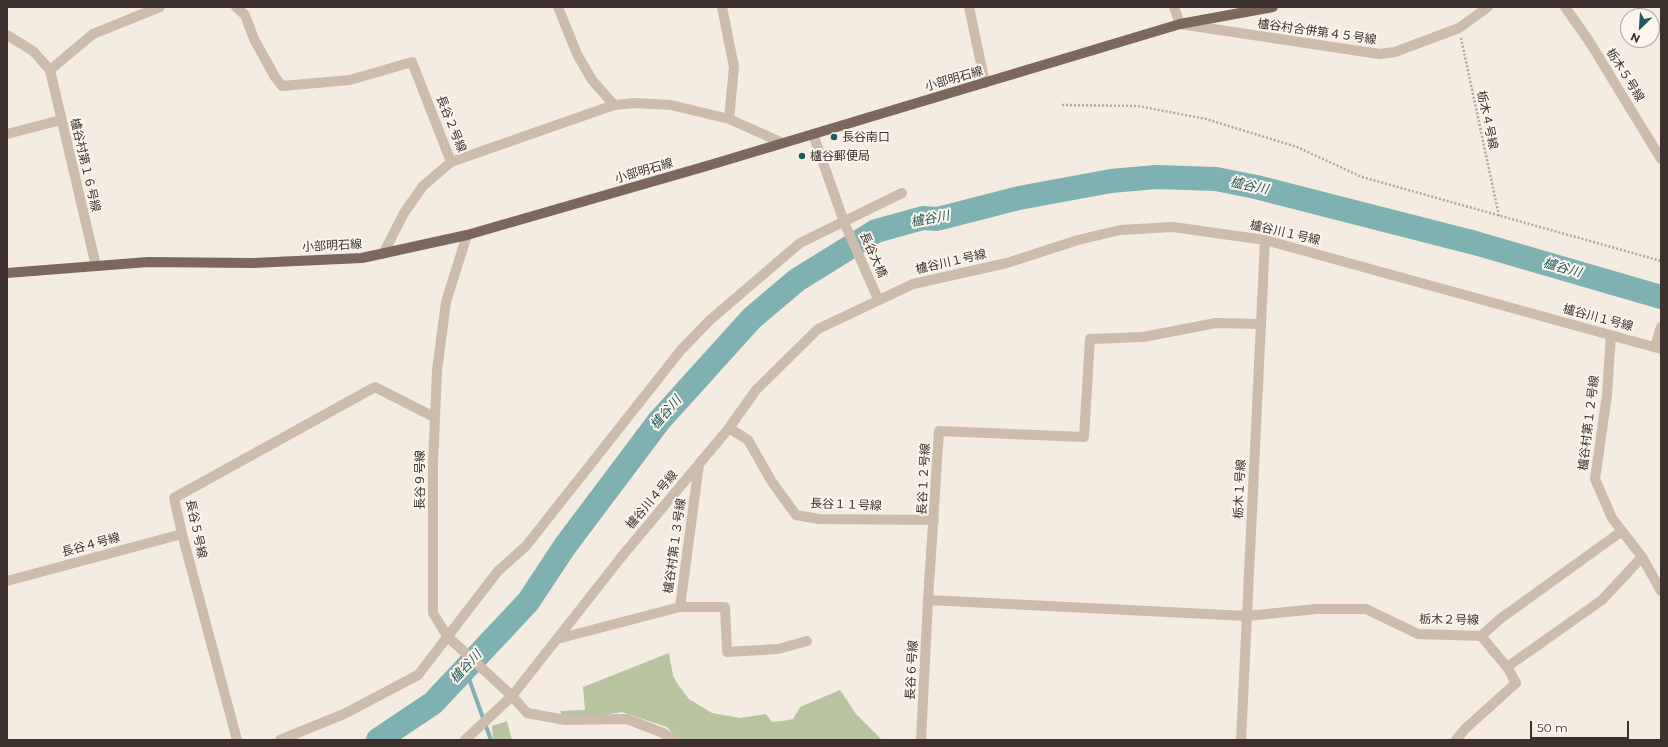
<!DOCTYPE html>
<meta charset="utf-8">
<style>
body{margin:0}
#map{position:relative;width:1668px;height:747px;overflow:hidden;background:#f4ebe1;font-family:Montserrat,sans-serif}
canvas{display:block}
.frame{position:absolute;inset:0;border:8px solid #3b302b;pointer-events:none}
.north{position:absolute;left:1620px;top:8px;width:40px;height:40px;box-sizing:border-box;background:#fbf5ee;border:1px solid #aea6a0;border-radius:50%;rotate:205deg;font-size:11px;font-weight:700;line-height:16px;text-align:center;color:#3b302b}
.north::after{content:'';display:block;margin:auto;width:14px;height:18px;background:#1f5a5e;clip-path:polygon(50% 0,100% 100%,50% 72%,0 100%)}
.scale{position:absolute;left:1530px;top:721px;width:99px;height:18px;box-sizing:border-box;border:2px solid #3b302b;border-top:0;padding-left:5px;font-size:12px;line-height:14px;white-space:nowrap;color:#3b302b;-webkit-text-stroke:3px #fbf5ee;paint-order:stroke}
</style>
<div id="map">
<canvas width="1668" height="747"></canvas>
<div class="frame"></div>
<div class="north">N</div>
<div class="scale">50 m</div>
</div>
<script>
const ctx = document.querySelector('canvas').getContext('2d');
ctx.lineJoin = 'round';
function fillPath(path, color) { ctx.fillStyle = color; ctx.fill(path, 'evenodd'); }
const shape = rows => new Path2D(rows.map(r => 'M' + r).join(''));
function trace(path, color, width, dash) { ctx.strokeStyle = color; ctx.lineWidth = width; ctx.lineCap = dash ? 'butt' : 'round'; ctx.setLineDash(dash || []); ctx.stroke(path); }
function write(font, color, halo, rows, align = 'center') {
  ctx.font = font + ' Montserrat,"Noto Sans JP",sans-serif'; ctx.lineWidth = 4; ctx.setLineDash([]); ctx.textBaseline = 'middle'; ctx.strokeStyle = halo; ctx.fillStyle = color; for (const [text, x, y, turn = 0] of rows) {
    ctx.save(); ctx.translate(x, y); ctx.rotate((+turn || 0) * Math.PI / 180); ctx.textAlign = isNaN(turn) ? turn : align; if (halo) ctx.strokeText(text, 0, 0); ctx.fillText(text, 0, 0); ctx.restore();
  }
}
fillPath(shape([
 [669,653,673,676,679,686,689,699,712,713,740,718,766,714,772,722,783,721,793,719,800,707,840,690,856,714,882,740,679,740,667,727,622,712,592,717,562,716,560,711,585,710,583,687],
 [507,721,512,740,493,740,492,726]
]), '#b8c4a0');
trace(shape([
 [465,668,491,740]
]), '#7fb0b2', 4);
trace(shape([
 [378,740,433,703,528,602,565,546,659,421,752,318,797,280,876,231,923,218,937,219,1019,198,1111,181,1156,177,1216,179,1256,187,1475,243,1661,297]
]), '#7fb0b2', 24);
trace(shape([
 [1461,38,1499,216],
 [1062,105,1138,106,1206,119,1297,147,1362,177,1661,261]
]), '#b9a596', 2.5, [2, 2]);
trace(shape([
 [236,7,245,15,254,39,275,77,282,86,350,80,412,62,451,162,614,105,635,103,671,105,729,119,783,143],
 [558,7,577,54,592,80,614,105],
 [722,7,734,67,729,119],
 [969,7,985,83],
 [1174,7,1180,24,1379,54,1395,52,1459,28,1488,7],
 [1565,7,1589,41,1661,159],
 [7,35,33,51,50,70,96,266],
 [50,70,93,34,160,7],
 [7,134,61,120],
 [813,134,844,222,878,299],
 [467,235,446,302,437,370,433,464,433,613,447,636,512,696,527,713,565,720,627,719,663,733,674,740],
 [383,254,404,213,423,186,451,162],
 [1261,324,1216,323,1143,337,1090,339,1084,437,939,431,928,600,1247,616,1316,609,1366,609,1418,634,1481,636,1500,619,1622,531],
 [1611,335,1607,395,1595,479,1612,518,1642,557,1661,591],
 [1655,347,1661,327],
 [729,428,748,440,772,482,796,515,819,519,934,520],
 [7,581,182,534],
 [680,607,699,464],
 [557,639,680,607,725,607,727,652,778,649,807,641],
 [1507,667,1602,600,1642,557],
 [237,740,182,534,174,498,375,387,434,417],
 [280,740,344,714,418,675,498,571,526,546,681,350,710,320,800,243,902,193],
 [465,740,512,696,623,555,729,428,756,390,818,329,913,284,1007,263,1078,240,1120,230,1173,227,1265,240,1661,349],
 [921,740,928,600],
 [1241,740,1265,240],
 [1456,740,1465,729,1516,683,1507,667,1481,636]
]), '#cdbbac', 10);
trace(shape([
 [7,273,148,262,253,263,362,258,467,235,710,165,1180,24,1273,7]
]), '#7d675c', 10);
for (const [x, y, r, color] of [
 [834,137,4,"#1f5a5e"],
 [802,156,4,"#1f5a5e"]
]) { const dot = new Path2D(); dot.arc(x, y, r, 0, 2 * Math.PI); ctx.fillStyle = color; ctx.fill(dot); trace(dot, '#fbf5ee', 1.5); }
write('12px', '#3b302b', '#fbf5ee', [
 ["櫨谷村合併第４５号線",1317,32,8],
 ["栃木５号線",1625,75,58],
 ["小部明石線",954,79,-16],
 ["栃木４号線",1487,120,78],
 ["長谷２号線",451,124,68],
 ["櫨谷村第１６号線",85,165,77],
 ["小部明石線",644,171,-16],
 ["櫨谷川１号線",1285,233,13],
 ["小部明石線",332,246,-3],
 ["長谷大橋",873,255,66],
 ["櫨谷川１号線",951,262,-13],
 ["櫨谷川１号線",1598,318,15],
 ["櫨谷村第１２号線",1589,423,-83],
 ["長谷１２号線",924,479,-87],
 ["長谷９号線",420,480,-90],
 ["栃木１号線",1240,489,-87],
 ["櫨谷川４号線",652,500,-50],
 ["長谷１１号線",846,505,2],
 ["長谷５号線",196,529,78],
 ["長谷４号線",91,545,-15],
 ["櫨谷村第１３号線",675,546,-82],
 ["栃木２号線",1449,620,1],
 ["長谷６号線",912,670,-87]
]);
write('12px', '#3b302b', '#fbf5ee', [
 ["長谷南口",842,137],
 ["櫨谷郵便局",810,156]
], 'left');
write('italic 13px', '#1f5a5e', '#fbf5ee', [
 ["櫨谷川",1249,186,12],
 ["櫨谷川",930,219,-10],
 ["櫨谷川",1562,268,16],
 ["櫨谷川",666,413,-49],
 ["櫨谷川",466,667,-47]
]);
</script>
